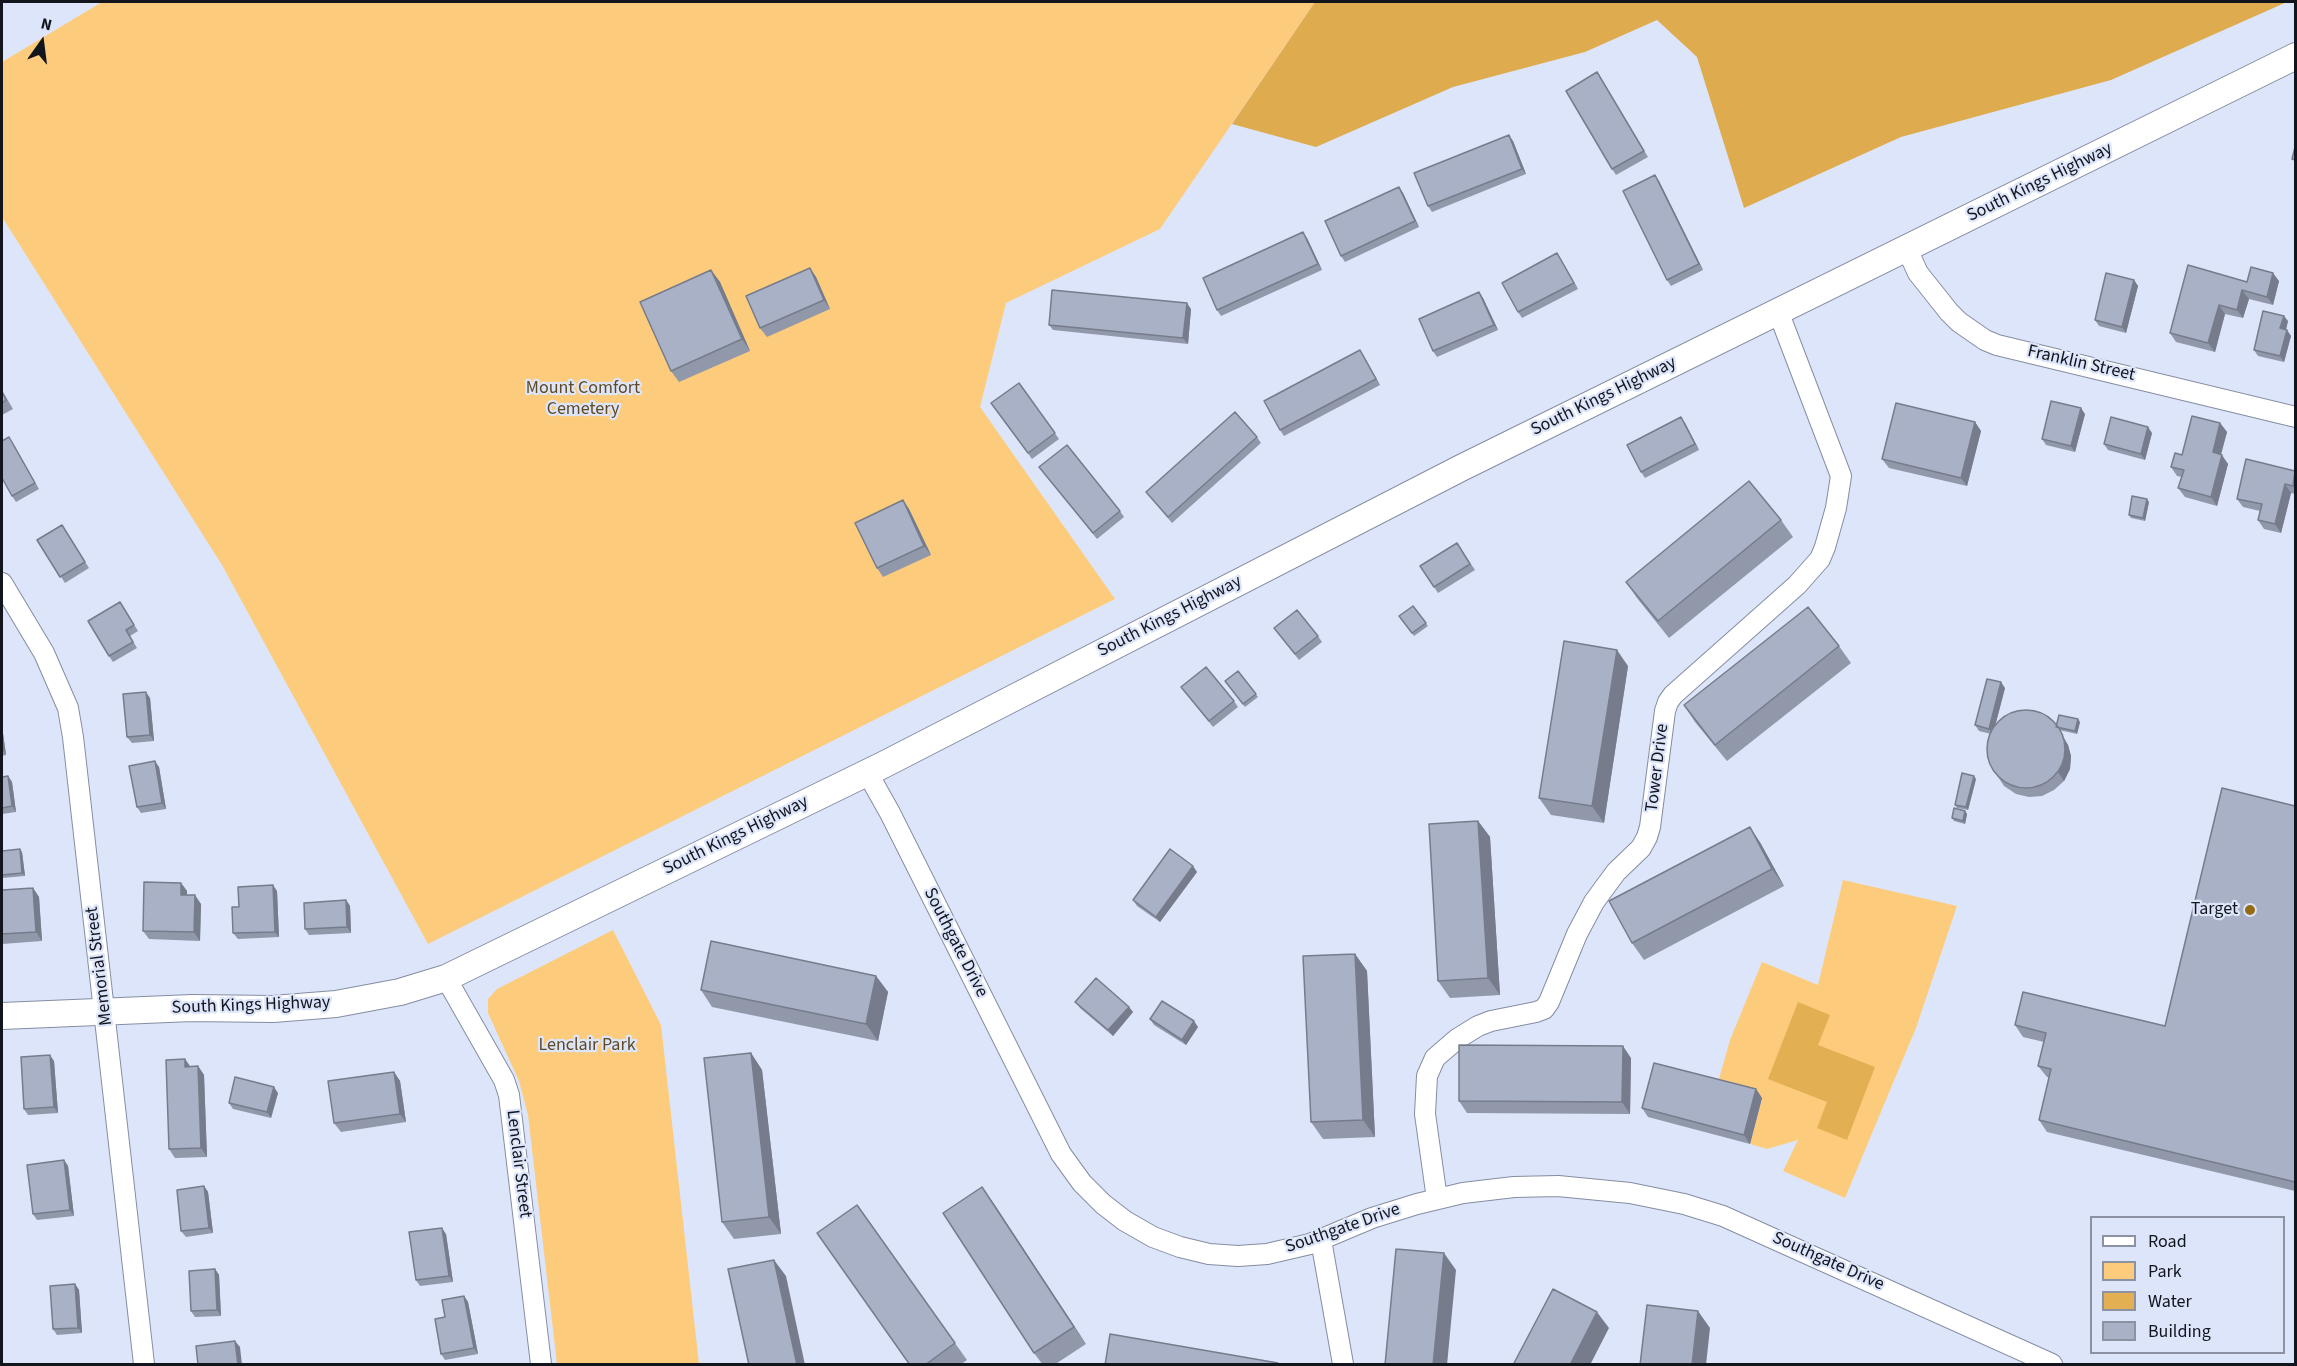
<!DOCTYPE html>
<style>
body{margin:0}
#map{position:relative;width:2297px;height:1366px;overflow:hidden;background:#dde5fb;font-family:"Source Sans 3",sans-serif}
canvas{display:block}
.frame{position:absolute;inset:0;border:3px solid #12151c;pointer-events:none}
.legend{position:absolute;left:2090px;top:1216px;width:195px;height:138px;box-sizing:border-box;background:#dde5fb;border:2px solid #8c92a2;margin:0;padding:8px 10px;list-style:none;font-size:18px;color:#12151c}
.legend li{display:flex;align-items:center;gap:12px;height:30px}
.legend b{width:30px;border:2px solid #8c92a2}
.north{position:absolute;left:12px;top:12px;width:60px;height:60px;-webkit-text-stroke:4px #dde5fb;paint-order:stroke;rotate:14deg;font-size:16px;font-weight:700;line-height:24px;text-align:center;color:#12151c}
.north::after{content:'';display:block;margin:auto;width:21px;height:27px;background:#12151c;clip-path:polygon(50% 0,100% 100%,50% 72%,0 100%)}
</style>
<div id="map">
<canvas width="2297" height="1366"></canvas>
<div class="frame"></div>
<ul class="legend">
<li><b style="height:8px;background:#fff"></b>Road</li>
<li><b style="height:16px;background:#fccc7c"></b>Park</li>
<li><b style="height:16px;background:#e3af53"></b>Water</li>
<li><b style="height:16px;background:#a9b1c6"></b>Building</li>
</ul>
<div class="north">N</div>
</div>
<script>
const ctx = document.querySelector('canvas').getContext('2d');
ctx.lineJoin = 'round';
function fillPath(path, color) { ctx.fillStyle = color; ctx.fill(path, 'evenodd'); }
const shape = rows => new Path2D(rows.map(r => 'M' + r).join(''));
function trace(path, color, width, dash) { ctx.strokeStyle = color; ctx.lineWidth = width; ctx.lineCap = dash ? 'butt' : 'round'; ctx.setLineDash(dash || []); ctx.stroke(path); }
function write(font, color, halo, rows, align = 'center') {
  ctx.font = font + ' "Source Sans 3",sans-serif'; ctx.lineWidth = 4.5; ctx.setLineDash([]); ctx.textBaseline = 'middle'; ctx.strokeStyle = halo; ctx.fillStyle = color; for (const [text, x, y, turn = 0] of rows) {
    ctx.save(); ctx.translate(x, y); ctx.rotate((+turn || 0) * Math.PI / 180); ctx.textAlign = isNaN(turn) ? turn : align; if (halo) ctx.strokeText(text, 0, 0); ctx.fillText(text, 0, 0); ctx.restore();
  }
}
fillPath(shape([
 [102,2,1315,2,1160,229,1006,303,980,407,1115,599,428,944,222,565,2,217,2,62],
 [1843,880,1957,906,1916,1028,1845,1198,1783,1171,1798,1140,1767,1149,1750,1144,1762,1098,1717,1086,1730,1040,1762,962,1818,985],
 [613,930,661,1025,699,1364,557,1364,528,1115,519,1081,488,1013,488,999,497,989]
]), '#fccc7c');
fillPath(shape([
 [1315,2,2287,2,2111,80,1901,137,1744,208,1697,57,1657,20,1585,52,1453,87,1316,147,1232,124]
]), '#dfab4f');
fillPath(shape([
 [1798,1002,1830,1015,1818,1045,1875,1067,1847,1140,1817,1128,1827,1102,1768,1079]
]), '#e3af53');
const minor = shape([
 [1907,249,1918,273,1949,312,1959,322,1985,340,1997,345,2296,417],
 [2,583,44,653,68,708,73,737,144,1364],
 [867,772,890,813,1061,1154,1082,1183,1103,1204,1125,1221,1153,1237,1180,1247,1209,1254,1238,1256,1267,1254,1310,1244,1372,1218,1417,1204,1463,1193,1514,1187,1558,1186,1630,1193,1684,1204,1723,1216,2052,1364],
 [446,978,504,1080,509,1095,541,1364],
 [1437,1199,1425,1114,1427,1076,1435,1058,1457,1039,1478,1026,1491,1021,1536,1012,1544,1009,1549,1002,1577,934,1594,902,1616,872,1641,848,1647,837,1650,827,1665,711,1668,702,1673,695,1797,585,1820,559,1825,547,1836,508,1841,476,1778,311],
 [1321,1240,1343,1364]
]);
const major = shape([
 [2,1016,192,1008,273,1009,336,1004,400,992,446,978,883,765,1461,468,2296,56]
]);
trace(minor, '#858da1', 22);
trace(major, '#858da1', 28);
trace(minor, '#fff', 20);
trace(major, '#fff', 26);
fillPath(shape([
 [1597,72,1648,157,1616,175,1612,169],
 [1513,141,1526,174,1432,212,1428,206],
 [1655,175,1659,181,1703,270,1671,286,1667,280],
 [1399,187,1403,193,1419,227,1345,262,1341,256],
 [1307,238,1322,270,1221,316,1217,310],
 [1557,253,1578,289,1522,318,1518,312],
 [810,268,816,277,830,309,767,337,760,328],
 [711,270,720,282,750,351,679,382,671,371],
 [2134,280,2138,286,2126,333,2099,326,2095,320],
 [2279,281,2273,305,2249,299,2243,318,2225,314,2215,352,2176,342,2170,333,2247,282],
 [1479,292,1483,298,1498,330,1437,357,1433,351],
 [1191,309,1188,344,1053,330,1049,325],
 [2288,321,2286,329,2291,336,2284,362,2258,356,2254,350],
 [1360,350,1380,385,1284,436,1280,430],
 [1019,383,1059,439,1032,459,991,403],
 [2,390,13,409,2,415],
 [2085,414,2075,452,2046,445,2042,439],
 [1975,422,1981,431,1967,486,1889,468,1882,459],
 [1685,423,1699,450,1645,478,1641,472],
 [2220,423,2227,432,2221,455,2228,464,2217,506,2185,497,2178,488,2182,477,2177,476,2171,467,2182,455],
 [2152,433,2145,460,2108,450,2104,444],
 [1257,437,1261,443,1172,523,1146,492],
 [13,443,39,489,16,502,12,496],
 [1039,467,1120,511,1124,517,1097,539],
 [2295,471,2295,494,2291,493,2281,533,2264,529,2258,520,2260,511,2243,507,2237,499],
 [903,500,909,509,931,555,883,577,877,568],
 [2149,502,2145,521,2131,518,2129,515],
 [1781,520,1793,537,1669,638,1637,598,1626,582],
 [62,525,89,568,65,583,37,540],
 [1457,543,1475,570,1438,593,1420,566],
 [120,602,138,631,130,636,137,648,113,662,109,656],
 [1413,606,1428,626,1414,636,1399,616],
 [1274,628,1318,636,1322,642,1299,660],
 [1839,646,1851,663,1727,761,1695,722,1684,705],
 [1628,666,1604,823,1551,815,1539,798],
 [1238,671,1258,697,1245,707,1225,681],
 [1181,687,1234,701,1238,707,1213,727],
 [2005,688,1995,726,2056,726,2080,722,2077,734,2059,730,2068,745,2071,756,2070,769,2064,781,2054,790,2042,796,2029,797,2016,794,2004,786,1991,766,1991,734,1979,731,1975,725],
 [150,698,154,741,132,743,127,737],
 [2,726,6,755,2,756],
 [159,767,166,809,141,813,137,807],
 [8,776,12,782,16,812,2,814,2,777],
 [1976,779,1968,810,1957,808,1955,805],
 [2295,806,2295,1191,2047,1132,2039,1120,2049,1078,2047,1077,2038,1066,2044,1042,2023,1037,2015,1025,2165,1026],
 [1965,811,1967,814,1965,824,1954,821,1952,818],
 [1478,821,1490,837,1500,995,1450,998,1438,981],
 [1750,827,1761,844,1784,886,1644,960,1632,943],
 [2,851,22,852,25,876,2,878],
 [1197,872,1160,922,1137,906,1133,900],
 [181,883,187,891,187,895,201,904,200,941,149,939,143,931],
 [33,888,39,897,42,941,2,944,2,890],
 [277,891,279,937,238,939,233,933,239,907],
 [346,900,350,906,351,933,309,935,305,929],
 [1355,954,1367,971,1375,1137,1323,1139,1311,1122],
 [876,976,888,992,878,1041,712,1007,701,990],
 [1075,1002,1129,1007,1133,1012,1113,1036,1080,1008],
 [1150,1019,1198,1027,1186,1045,1154,1025],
 [751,1053,762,1070,781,1234,734,1239,722,1222],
 [1631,1058,1630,1114,1467,1113,1459,1101],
 [185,1059,190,1066,198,1066,204,1075,207,1157,175,1158,169,1149],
 [54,1061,58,1113,28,1115,24,1109],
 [394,1072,400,1081,406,1122,341,1132,334,1123],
 [1756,1089,1762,1098,1750,1144,1648,1117,1642,1108],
 [278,1093,271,1118,233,1109,229,1103],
 [64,1160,68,1166,74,1216,37,1220,33,1214],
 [204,1186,208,1192,213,1233,186,1237,181,1231],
 [994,1204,1086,1344,1054,1365,1043,1365,1034,1353],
 [857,1205,967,1360,960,1365,910,1365],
 [446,1234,453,1282,420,1286,416,1280],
 [215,1269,219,1275,221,1316,195,1317,191,1311],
 [75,1284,79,1290,82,1333,57,1335,53,1329],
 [464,1296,468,1302,478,1354,445,1360,441,1354,445,1317]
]), '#9198aa');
fillPath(shape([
 [1509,135,1513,141,1526,174,1522,169],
 [1655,175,1659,181,1703,270,1699,264],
 [1399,187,1403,193,1419,227,1415,221],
 [1303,232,1307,238,1322,270,1318,264],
 [1557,253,1561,259,1578,289,1574,283],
 [810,268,816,277,830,309,824,300],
 [711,270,720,282,750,351,742,339],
 [2273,273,2279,281,2273,305,2267,297],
 [2134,280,2138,286,2126,333,2122,327],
 [2242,290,2249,299,2243,318,2237,310],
 [1479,292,1483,298,1498,330,1494,325],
 [1187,303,1191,309,1188,344,1183,338],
 [2219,305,2225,314,2215,352,2208,343],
 [2284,316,2288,321,2285,334,2280,328],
 [2287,330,2291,336,2284,362,2280,356],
 [1360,350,1364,356,1380,385,1376,379],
 [2081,408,2085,414,2075,452,2071,446],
 [1681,417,1685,423,1699,450,1695,444],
 [1975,422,1981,431,1967,486,1961,478],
 [2220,423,2227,432,2219,461,2213,452],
 [2148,427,2152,433,2145,460,2141,454],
 [2222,455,2228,464,2217,506,2211,497],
 [2295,475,2295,490,2293,486],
 [2285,484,2291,493,2281,533,2275,524],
 [2147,499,2149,502,2145,521,2143,518],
 [903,500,909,509,931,555,924,546],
 [1617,650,1628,666,1604,823,1592,806],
 [2001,682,2005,688,1993,734,1989,729],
 [146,692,150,698,154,741,150,735],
 [2078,719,2080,722,2077,734,2075,731],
 [2056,725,2068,745,2071,756,2070,769,2064,781,2058,772],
 [2,726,6,755,2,749],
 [155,761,159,767,166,809,162,803],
 [8,776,12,782,16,812,12,806],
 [1974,776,1976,779,1968,810,1966,807],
 [1965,811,1967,814,1965,824,1963,821],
 [1478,821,1490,837,1500,995,1488,978],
 [1750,827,1761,844,1784,886,1772,869],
 [20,849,22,852,25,876,22,873],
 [1193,866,1197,872,1160,922,1156,917],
 [181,883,187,891,187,904,181,895],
 [273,885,277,891,279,937,275,932],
 [33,888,39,897,42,941,36,932],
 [195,895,201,904,200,941,194,932],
 [346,900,350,906,351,933,347,927],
 [1355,954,1367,971,1375,1137,1363,1120],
 [876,976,888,992,878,1041,866,1024],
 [1129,1007,1133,1012,1113,1036,1108,1030],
 [1194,1021,1198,1027,1186,1045,1182,1040],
 [1623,1046,1631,1058,1630,1114,1622,1102],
 [751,1053,762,1070,781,1234,769,1217],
 [50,1055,54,1061,58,1113,54,1107],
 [185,1059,191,1068,185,1067],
 [198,1066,204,1075,207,1157,201,1148],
 [394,1072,400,1081,406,1122,400,1114],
 [274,1087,278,1093,271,1118,267,1112],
 [1756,1089,1762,1098,1750,1144,1744,1135],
 [64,1160,68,1166,74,1216,70,1210],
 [204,1186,208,1192,213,1233,209,1228],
 [982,1187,994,1204,1086,1344,1074,1327],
 [442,1228,446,1234,453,1282,449,1276],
 [2,1240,3,1242,2,1261],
 [1444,1253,1456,1270,1447,1365,1433,1365],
 [774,1260,786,1276,805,1365,797,1365],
 [215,1269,219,1275,221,1316,217,1310],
 [75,1284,79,1290,82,1333,78,1328],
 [464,1296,468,1302,478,1354,474,1348],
 [1698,1311,1710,1328,1706,1365,1692,1365],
 [1597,1312,1609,1328,1590,1365,1570,1365],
 [235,1341,240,1347,242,1365,238,1365]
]), '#767c8b');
const building = shape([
 [1597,72,1644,151,1612,169,1566,91,1597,72],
 [1509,135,1522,169,1428,206,1414,173,1509,135],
 [2295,147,2295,160,2292,159,2295,147],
 [1655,175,1699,264,1667,280,1623,191,1655,175],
 [1399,187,1415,221,1341,256,1325,221,1399,187],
 [1303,232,1318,264,1217,310,1203,278,1303,232],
 [1557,253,1574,283,1518,312,1502,283,1557,253],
 [2188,265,2247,282,2251,267,2273,273,2267,297,2242,290,2237,310,2219,305,2208,343,2170,333,2188,265],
 [810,268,824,300,760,328,746,296,810,268],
 [711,270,742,339,671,371,640,302,711,270],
 [2106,273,2134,280,2122,327,2095,320,2106,273],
 [1052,290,1187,303,1183,338,1049,325,1052,290],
 [1479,292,1494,325,1433,351,1419,319,1479,292],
 [2263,311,2284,316,2280,328,2287,330,2280,356,2254,350,2263,311],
 [1360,350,1376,379,1280,430,1264,401,1360,350],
 [1019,383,1055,433,1028,453,991,403,1019,383],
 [2,392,6,400,2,403,2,392],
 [2051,401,2081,408,2071,446,2042,439,2051,401],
 [1896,403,1975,422,1961,478,1882,459,1896,403],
 [1235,412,1257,437,1168,517,1146,492,1235,412],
 [2192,416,2220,423,2213,452,2222,455,2211,497,2178,488,2184,470,2171,467,2175,453,2182,455,2192,416],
 [1681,417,1695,444,1641,472,1627,445,1681,417],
 [2111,417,2148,427,2141,454,2104,444,2111,417],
 [9,437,35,483,12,496,2,478,2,441,9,437],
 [1067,445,1120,511,1093,533,1039,467,1067,445],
 [2246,459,2295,471,2293,486,2285,484,2275,524,2258,520,2262,504,2237,499,2246,459],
 [1749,481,1781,520,1658,621,1626,582,1749,481],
 [2132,496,2147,499,2143,518,2129,515,2132,496],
 [903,500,924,546,877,568,855,523,903,500],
 [62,525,85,562,60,577,37,540,62,525],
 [1457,543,1470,564,1434,587,1420,566,1457,543],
 [120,602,134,625,126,630,133,642,109,656,88,621,120,602],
 [1413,606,1426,623,1412,633,1399,616,1413,606],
 [1808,607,1839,646,1715,745,1684,705,1808,607],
 [1297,610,1318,636,1295,654,1274,628,1297,610],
 [1564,641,1617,650,1592,806,1539,798,1564,641],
 [1206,667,1234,701,1209,721,1181,687,1206,667],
 [1238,671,1256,694,1243,704,1225,681,1238,671],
 [1987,679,2001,682,1989,729,1975,725,1987,679],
 [146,692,150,735,127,737,123,694,146,692],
 '1987 749a39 39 0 1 1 78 0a39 39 0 1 1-78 0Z',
 [2059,715,2078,719,2075,731,2056,727,2059,715],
 [155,761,162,803,137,807,129,766,155,761],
 [1962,773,1974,776,1966,807,1955,805,1962,773],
 [8,776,12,806,2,808,2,777,8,776],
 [2222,788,2295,806,2295,1182,2039,1120,2051,1069,2038,1066,2046,1033,2015,1025,2023,992,2165,1026,2222,788],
 [1954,808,1965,811,1963,821,1952,818,1954,808],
 [1478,821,1488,978,1438,981,1429,824,1478,821],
 [1750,827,1772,869,1632,943,1609,901,1750,827],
 [20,849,22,873,2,875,2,851,20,849],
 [1170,849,1193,866,1156,917,1133,900,1170,849],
 [144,882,181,883,181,895,195,895,194,932,143,931,144,882],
 [273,885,275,932,233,933,232,907,239,907,238,887,273,885],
 [33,888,36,932,2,934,2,890,33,888],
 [346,900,347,927,305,929,304,903,346,900],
 [711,941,876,976,866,1024,701,990,711,941],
 [1355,954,1363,1120,1311,1122,1303,956,1355,954],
 [1096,978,1129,1007,1108,1030,1075,1002,1096,978],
 [1162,1001,1194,1021,1182,1040,1150,1019,1162,1001],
 [1459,1045,1623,1046,1622,1102,1459,1101,1459,1045],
 [751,1053,769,1217,722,1222,704,1058,751,1053],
 [50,1055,54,1107,24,1109,21,1057,50,1055],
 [185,1059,185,1067,198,1066,201,1148,169,1149,166,1060,185,1059],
 [1654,1063,1756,1089,1744,1135,1642,1108,1654,1063],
 [394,1072,400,1114,334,1123,328,1081,394,1072],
 [235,1077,274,1087,267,1112,229,1103,235,1077],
 [64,1160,70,1210,33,1214,27,1165,64,1160],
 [204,1186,209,1228,181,1231,177,1190,204,1186],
 [982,1187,1074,1327,1034,1353,943,1213,982,1187],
 [857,1205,955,1343,925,1365,910,1365,817,1233,857,1205],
 [442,1228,449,1276,416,1280,409,1232,442,1228],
 [1396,1249,1444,1253,1433,1365,1385,1365,1396,1249],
 [774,1260,797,1365,749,1365,728,1269,774,1260],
 [215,1269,217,1310,191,1311,189,1271,215,1269],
 [75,1284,78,1328,53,1329,50,1286,75,1284],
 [1553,1289,1597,1312,1570,1365,1513,1365,1553,1289],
 [464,1296,474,1348,441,1354,435,1319,445,1317,442,1300,464,1296],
 [1647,1305,1698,1311,1692,1365,1640,1365,1647,1305],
 [1110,1334,1278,1363,1278,1365,1105,1365,1110,1334],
 [235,1341,238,1365,198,1365,196,1346,235,1341]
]);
fillPath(building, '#a9b1c6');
trace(building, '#767c8b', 1.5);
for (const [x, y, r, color] of [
 [2250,910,6,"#956b16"]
]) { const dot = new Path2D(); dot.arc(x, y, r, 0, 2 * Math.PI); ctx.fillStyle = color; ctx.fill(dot); trace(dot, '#dde5fb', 2); }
write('18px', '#12151c', '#dde5fb', [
 ["South Kings Highway",2040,183,-26],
 ["Franklin Street",2081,364,13],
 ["South Kings Highway",1604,397,-26],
 ["South Kings Highway",1170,617,-27],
 ["Tower Drive",1658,768,-83],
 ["South Kings Highway",736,836,-26],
 ["Southgate Drive",955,943,63],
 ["Memorial Street",100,966,-97],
 ["South Kings Highway",251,1006,-2],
 ["Lenclair Street",518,1164,83],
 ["Southgate Drive",1343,1229,-19],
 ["Southgate Drive",1828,1262,24]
]);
write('18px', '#5f4923', '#dde5fb', [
 ["Mount Comfort",583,389],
 ["Cemetery",583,410],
 ["Lenclair Park",587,1046]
]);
write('18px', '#12151c', '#dde5fb', [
 ["Target",2238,910]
], 'right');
</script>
